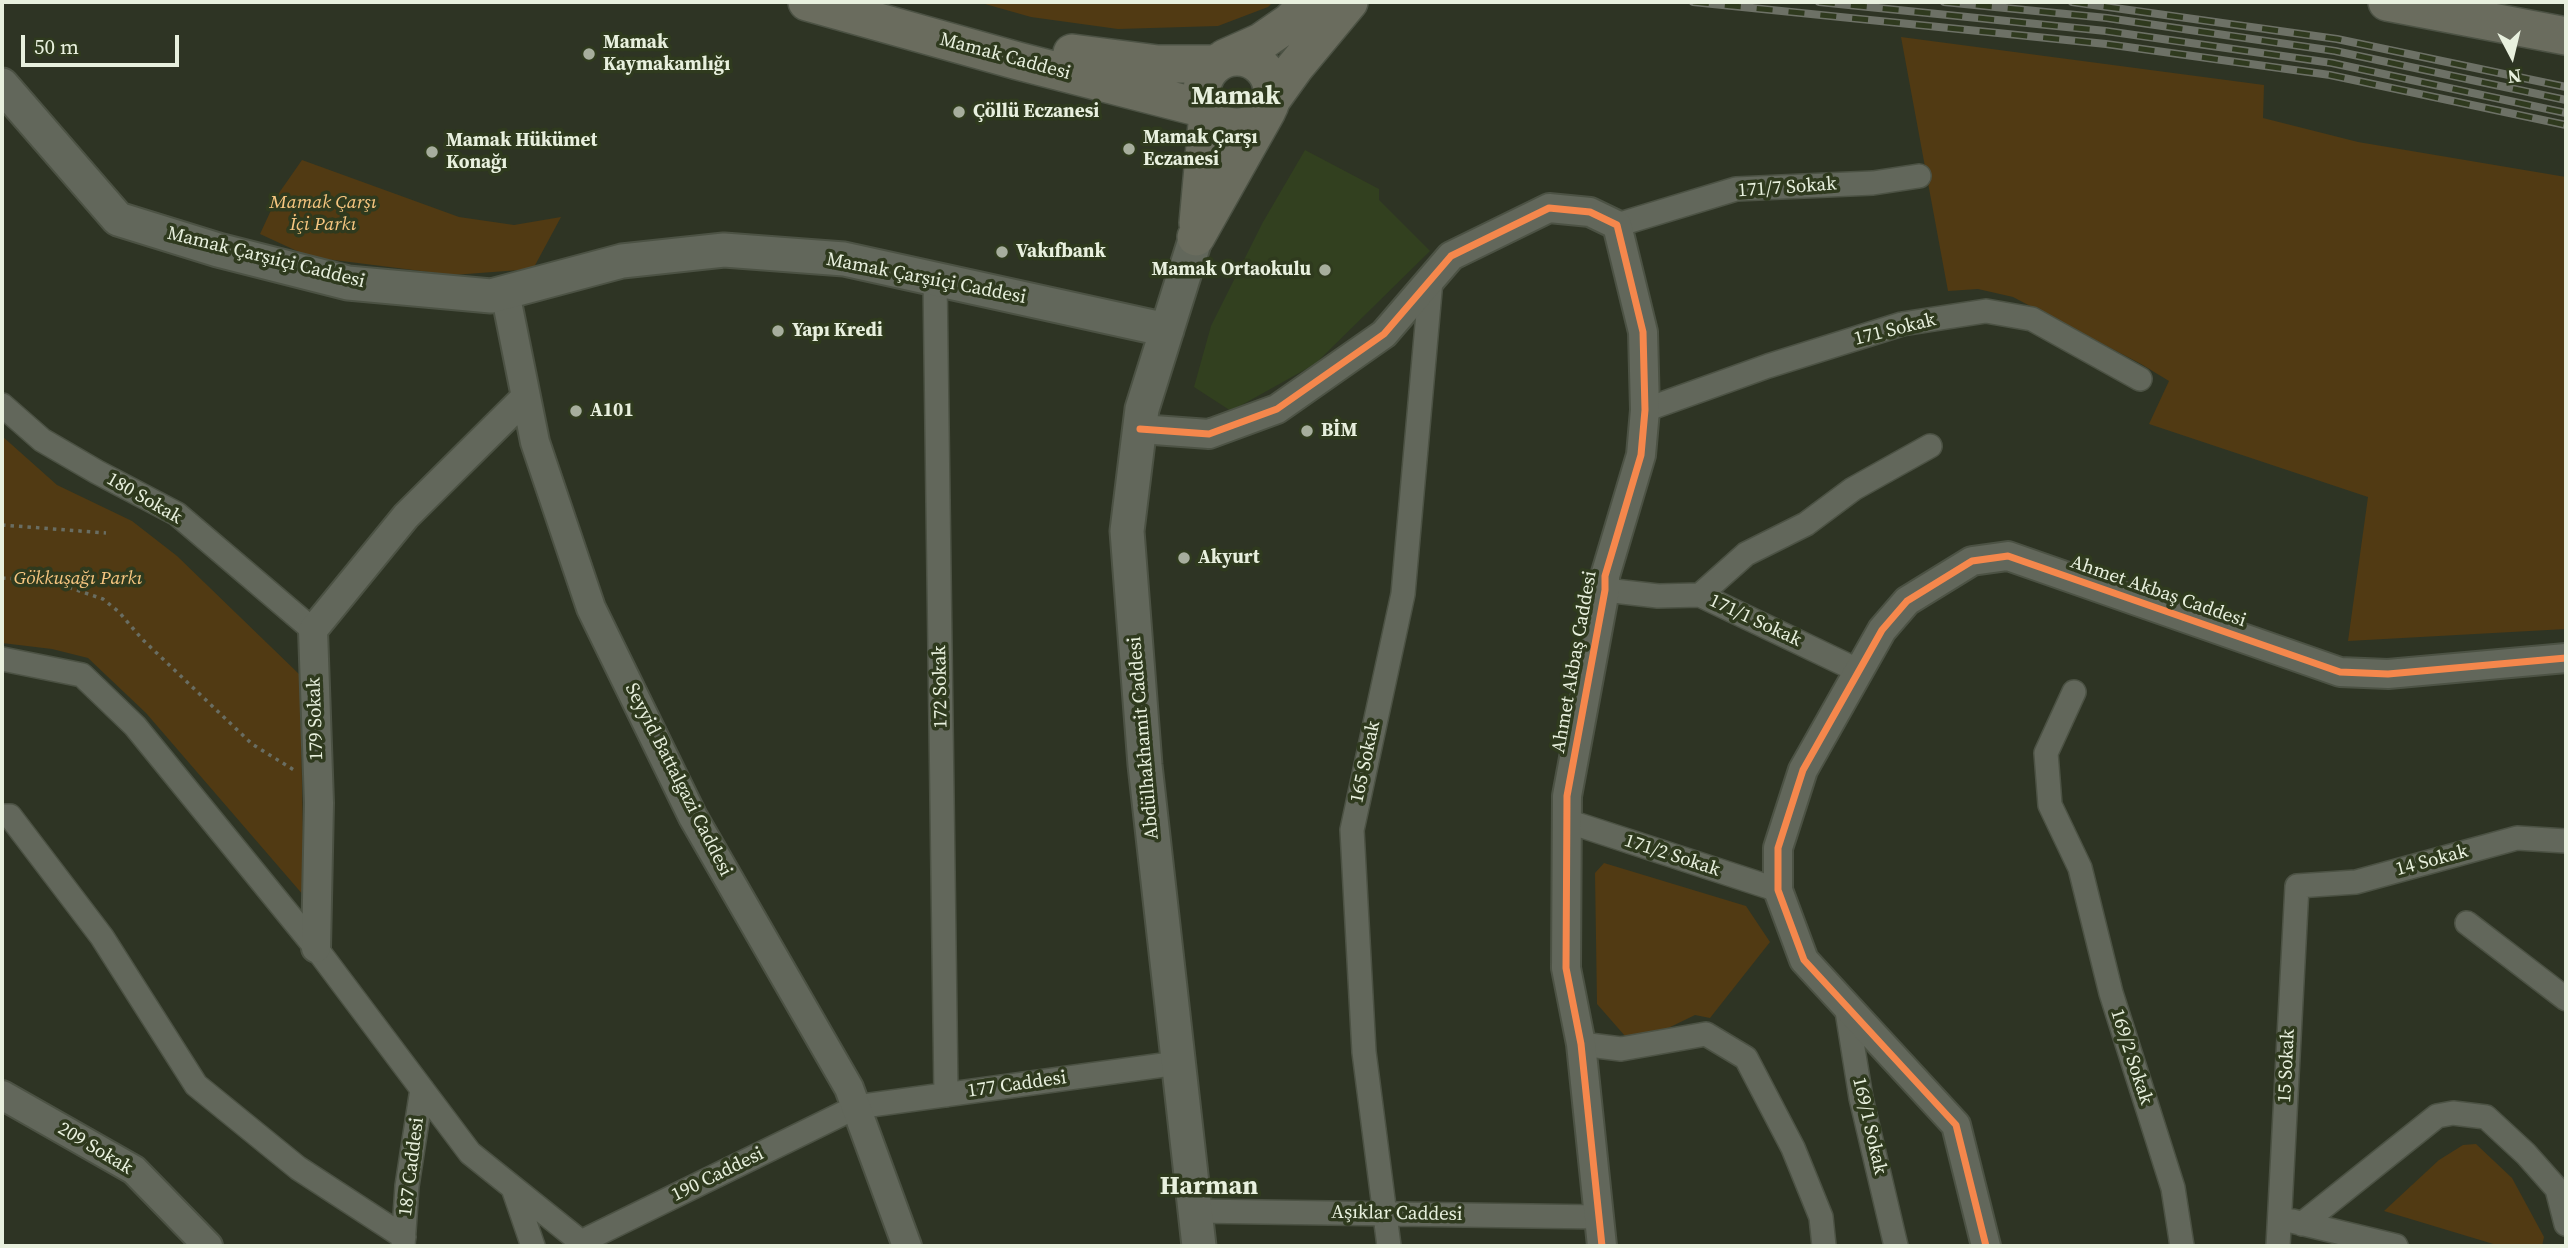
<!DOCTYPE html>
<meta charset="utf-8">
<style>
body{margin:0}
#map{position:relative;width:2568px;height:1248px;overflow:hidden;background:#2e3424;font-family:"Source Serif 4",serif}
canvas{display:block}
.frame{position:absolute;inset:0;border:4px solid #e8f0de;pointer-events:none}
.north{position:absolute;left:2477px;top:21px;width:70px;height:70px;-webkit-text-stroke:5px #2f3a1e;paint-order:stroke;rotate:173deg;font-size:19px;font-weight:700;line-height:28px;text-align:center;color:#e8f0de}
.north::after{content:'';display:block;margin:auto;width:24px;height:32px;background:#e8f0de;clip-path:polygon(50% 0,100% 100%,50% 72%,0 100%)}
.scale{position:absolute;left:21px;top:35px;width:158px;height:32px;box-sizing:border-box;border:4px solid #e8f0de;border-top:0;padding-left:9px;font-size:21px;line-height:24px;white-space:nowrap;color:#e8f0de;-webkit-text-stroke:5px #2f3a1e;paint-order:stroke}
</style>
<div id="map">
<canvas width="2568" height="1248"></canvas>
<div class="frame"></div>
<div class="north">N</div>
<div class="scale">50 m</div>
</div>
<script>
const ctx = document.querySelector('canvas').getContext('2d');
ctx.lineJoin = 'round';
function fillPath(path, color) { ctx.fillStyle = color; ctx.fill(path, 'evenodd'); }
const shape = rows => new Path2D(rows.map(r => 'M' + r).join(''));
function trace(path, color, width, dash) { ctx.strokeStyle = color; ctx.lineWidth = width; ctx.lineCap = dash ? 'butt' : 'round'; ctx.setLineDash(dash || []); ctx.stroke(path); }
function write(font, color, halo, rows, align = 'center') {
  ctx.font = font + ' "Source Serif 4",serif'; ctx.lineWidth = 7; ctx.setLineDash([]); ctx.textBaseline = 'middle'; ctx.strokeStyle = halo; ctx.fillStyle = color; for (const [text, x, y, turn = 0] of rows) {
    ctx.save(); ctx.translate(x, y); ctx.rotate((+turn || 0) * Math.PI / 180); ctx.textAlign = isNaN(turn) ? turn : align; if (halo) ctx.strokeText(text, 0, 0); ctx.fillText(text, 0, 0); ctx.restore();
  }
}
fillPath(shape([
 [1305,150,1379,189,1379,200,1430,251,1315,364,1231,411,1194,387,1211,326,1263,222]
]), '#32401f');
fillPath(shape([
 [978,2,1273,2,1268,7,1218,26,1118,29,1031,17],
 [1901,37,2264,85,2263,118,2358,142,2566,177,2566,629,2348,641,2368,497,2149,424,2169,381,2141,364,2013,297,1978,289,1948,291],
 [302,160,459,217,514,225,561,217,533,269,453,275,310,257,260,234,279,193],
 [2,436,57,485,132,521,177,556,300,675,304,896,146,713,88,658,52,649,2,643],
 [1604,863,1746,906,1770,942,1710,1018,1695,1015,1662,1031,1625,1036,1597,1004,1595,873],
 [2476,1144,2512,1178,2544,1237,2542,1246,2500,1246,2384,1211,2439,1160,2463,1145]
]), '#513a13');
const minor = shape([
 [1617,225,1736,189,1873,183,1919,176],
 [935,278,946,1095],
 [2,405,42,440,97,472,177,514,313,630],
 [1645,410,1768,366,1902,324,1986,311,2032,319,2140,379],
 [1605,590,1658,596,1700,595,1859,671],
 [1700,595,1746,554,1806,524,1853,489,1930,446],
 [2,659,82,675,135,726,316,948,470,1153,586,1246],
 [2074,692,2046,753,2050,805,2080,868,2111,993,2173,1188,2182,1246],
 [2,816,10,816,102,937,196,1085,298,1168,404,1237],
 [1567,821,1778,890],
 [2467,923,2566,999],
 [1846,1005,1861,1098,1896,1246],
 [1581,1044,1621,1049,1706,1034,1746,1058,1793,1148,1821,1217,1824,1246],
 [513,1188,533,1246],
 [1195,1211,1599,1217],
 [2292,1221,2396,1246],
 [2302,1224,2437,1116,2453,1113,2486,1117,2526,1154,2557,1189,2566,1224],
 [581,1242,856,1107,1178,1063],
 [403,1246,407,1186,422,1089],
 [1389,1246,1364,1052,1352,830,1403,594,1431,280],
 [2278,1246,2297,886,2356,882,2517,838,2566,841]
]);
const tertiary = shape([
 [505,292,535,442,591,608,693,817,849,1088,907,1246],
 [1140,429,1209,434,1277,409,1384,334,1451,256,1549,208,1590,212,1617,225,1643,332,1645,410,1641,455,1605,576,1605,590,1567,796,1566,968,1581,1044,1602,1246],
 [316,948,319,803,313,630,406,516,526,397],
 [2,1095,134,1170,208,1246],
 [1986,1246,1956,1125,1804,960,1778,890,1778,848,1803,770,1882,630,1907,601,1972,561,2008,556,2340,672,2388,674,2566,658]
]);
const secondary = shape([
 [2,85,118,219,218,250,348,283,491,296,622,261,724,250,844,259,1167,330],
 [1196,237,1142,409,1127,531,1145,765,1199,1246]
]);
const primary = shape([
 [807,2,1018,61,1205,109],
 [2387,2,2566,36],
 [1072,53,1158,64,1213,64],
 '1202 92a35 35 0 1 1 70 0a35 35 0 1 1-70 0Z',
 [1225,58,1261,42,1290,22,1310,2],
 [1272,99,1295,67,1349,2],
 [1198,223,1208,113],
 [1196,237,1267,111]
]);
trace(minor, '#4c5244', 26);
trace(tertiary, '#4c5244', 32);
trace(secondary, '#4c5244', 37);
trace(primary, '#4c5244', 40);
trace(shape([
 [2,525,106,533],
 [2,578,50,581,103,599,119,612,142,639,252,744,294,770]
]), '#696d62', 3.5, [3.5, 5]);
trace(minor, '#62675b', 23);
trace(tertiary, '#62675b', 28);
trace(secondary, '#62675b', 33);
trace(primary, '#6a6c5e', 37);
const rail = shape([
 [1693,2,2106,44,2330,75,2566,125],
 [1819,2,2106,31,2332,63,2566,113],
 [1944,2,2107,18,2335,51,2566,100],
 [2072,2,2337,39,2566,87]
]);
trace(rail, '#6d7166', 8);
trace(rail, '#2f3a1e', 5, [16]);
trace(shape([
 [1140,429,1209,434,1277,409,1384,334,1451,256,1549,208,1590,212,1617,225,1643,332,1645,410,1641,455,1605,576,1605,590,1567,796,1566,968,1581,1044,1602,1246],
 [1986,1246,1956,1125,1804,960,1778,890,1778,848,1803,770,1882,630,1907,601,1972,561,2008,556,2340,672,2388,674,2566,658]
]), '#f5874c', 7);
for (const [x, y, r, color] of [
 [589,54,7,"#a7ae9d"],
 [959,112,7,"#a7ae9d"],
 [1129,149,7,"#a7ae9d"],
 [432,152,7,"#a7ae9d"],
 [1002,252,7,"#a7ae9d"],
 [1325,270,7,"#a7ae9d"],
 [778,331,7,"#a7ae9d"],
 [576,411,7,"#a7ae9d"],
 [1307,431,7,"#a7ae9d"],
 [1184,558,7,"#a7ae9d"]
]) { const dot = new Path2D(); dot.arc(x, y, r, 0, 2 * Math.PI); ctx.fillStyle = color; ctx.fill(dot); trace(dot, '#2f3a1e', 2.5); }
write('bold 19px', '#e8f0de', '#2f3a1e', [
 ["Mamak",603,43],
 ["Kaymakamlığı",603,65],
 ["Çöllü Eczanesi",973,112],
 ["Mamak Çarşı",1143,138],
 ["Eczanesi",1143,160],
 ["Mamak Hükümet",446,141],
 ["Konağı",446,163],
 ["Vakıfbank",1016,252],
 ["Mamak Ortaokulu",1311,270,"right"],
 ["Yapı Kredi",792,331],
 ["A101",590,411],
 ["BİM",1321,431],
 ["Akyurt",1198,558]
], 'left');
write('19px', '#e8f0de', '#2f3a1e', [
 ["Mamak Caddesi",1005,57,15],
 ["171/7 Sokak",1787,188,-4],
 ["Mamak Çarşıiçi Caddesi",266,258,14],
 ["Mamak Çarşıiçi Caddesi",926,279,11],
 ["171 Sokak",1895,330,-14],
 ["180 Sokak",144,499,30],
 ["Ahmet Akbaş Caddesi",2158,592,19],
 ["171/1 Sokak",1755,621,25],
 ["Ahmet Akbaş Caddesi",1575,662,-80],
 ["172 Sokak",941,687,-91],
 ["179 Sokak",316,719,-92],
 ["Abdülhakhamit Caddesi",1144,738,-95],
 ["165 Sokak",1366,762,-78],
 ["Seyyid Battalgazi Caddesi",678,780,63],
 ["171/2 Sokak",1672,856,18],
 ["14 Sokak",2432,861,-15],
 ["169/2 Sokak",2131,1057,72],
 ["15 Sokak",2287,1066,-87],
 ["177 Caddesi",1017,1085,-8],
 ["169/1 Sokak",1869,1126,77],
 ["209 Sokak",95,1149,31],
 ["187 Caddesi",412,1167,-83],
 ["190 Caddesi",718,1175,-26],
 ["Aşıklar Caddesi",1397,1214,1]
]);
write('italic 19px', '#f8c781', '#2f3a1e', [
 ["Mamak Çarşı",323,203],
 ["İçi Parkı",323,225],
 ["Gökkuşağı Parkı",78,579]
]);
write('bold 26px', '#e8f0de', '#2f3a1e', [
 ["Mamak",1236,97],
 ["Harman",1209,1187]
]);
</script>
